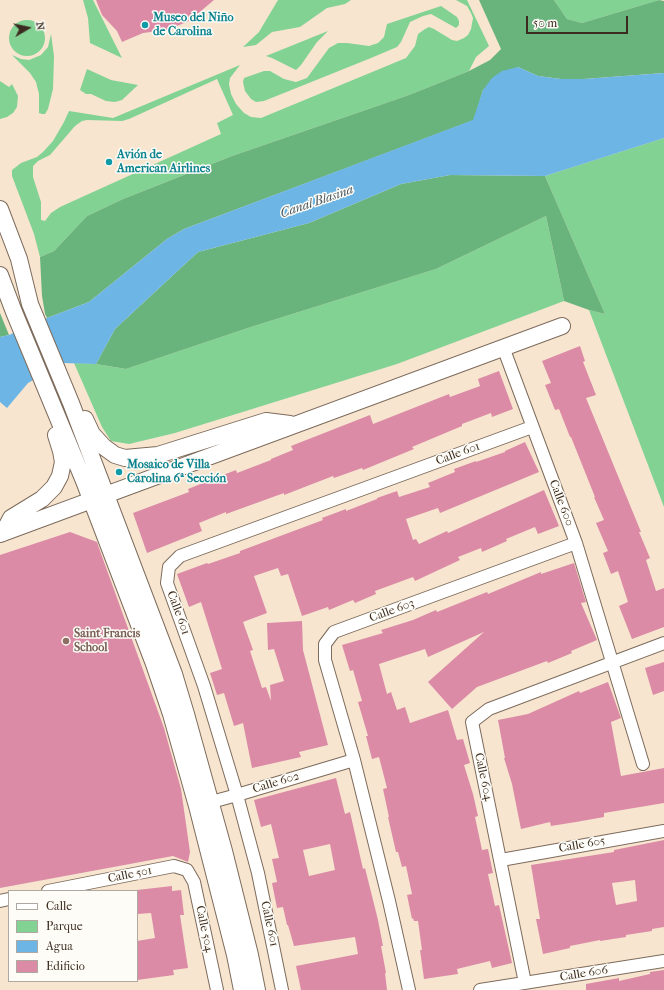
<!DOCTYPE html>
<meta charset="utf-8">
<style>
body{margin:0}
#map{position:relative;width:664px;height:990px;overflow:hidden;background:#f7e5d0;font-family:"IM FELL French Canon",serif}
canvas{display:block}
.legend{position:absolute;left:8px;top:890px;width:130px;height:92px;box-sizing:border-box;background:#fdfcf7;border:1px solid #afa8a0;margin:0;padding:5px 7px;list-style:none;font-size:12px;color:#3b2a1e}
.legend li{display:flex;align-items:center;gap:8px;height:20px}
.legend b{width:20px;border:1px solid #afa8a0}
.north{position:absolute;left:8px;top:8px;width:40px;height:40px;-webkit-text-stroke:3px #fdfcf7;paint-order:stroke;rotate:81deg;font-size:11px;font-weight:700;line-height:16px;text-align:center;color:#3b2a1e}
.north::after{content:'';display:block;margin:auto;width:14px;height:18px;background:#3b2a1e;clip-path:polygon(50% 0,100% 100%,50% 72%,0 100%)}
.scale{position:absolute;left:526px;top:16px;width:102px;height:18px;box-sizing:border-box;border:2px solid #3b2a1e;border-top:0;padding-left:5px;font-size:12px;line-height:14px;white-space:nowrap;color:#3b2a1e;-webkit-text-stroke:3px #fdfcf7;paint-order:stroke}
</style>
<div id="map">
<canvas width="664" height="990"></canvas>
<ul class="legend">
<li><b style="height:5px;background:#fff"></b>Calle</li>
<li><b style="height:11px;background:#82d293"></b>Parque</li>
<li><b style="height:11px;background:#6cb5e4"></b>Agua</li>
<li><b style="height:11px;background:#dc8ba6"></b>Edificio</li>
</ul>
<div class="north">N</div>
<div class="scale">50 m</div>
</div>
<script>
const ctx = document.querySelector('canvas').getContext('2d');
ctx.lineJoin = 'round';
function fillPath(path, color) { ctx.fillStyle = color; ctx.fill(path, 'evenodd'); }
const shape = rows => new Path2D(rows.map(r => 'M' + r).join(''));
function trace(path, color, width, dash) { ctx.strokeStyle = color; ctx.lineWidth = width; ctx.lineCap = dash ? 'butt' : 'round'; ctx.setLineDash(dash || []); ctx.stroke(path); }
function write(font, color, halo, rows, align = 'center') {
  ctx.font = font + ' "IM FELL French Canon",serif'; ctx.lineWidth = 3; ctx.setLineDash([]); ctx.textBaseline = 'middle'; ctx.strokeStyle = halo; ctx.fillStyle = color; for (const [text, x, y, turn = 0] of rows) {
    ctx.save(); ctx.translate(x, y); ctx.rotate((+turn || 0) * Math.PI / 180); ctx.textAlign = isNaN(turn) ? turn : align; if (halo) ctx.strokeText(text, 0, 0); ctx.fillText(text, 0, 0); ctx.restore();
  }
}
fillPath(shape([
 [83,0,93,0,122,58,90,43,88,18],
 [278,0,351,0,345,4,327,8,300,27,272,32,256,45,243,47,259,32],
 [456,0,467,0,489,46,476,57,469,71,409,95,232,156,123,199,87,216,54,251,40,257,34,234,12,176,12,170,21,163,37,157,43,152,53,141,64,122,69,111,113,118,240,65,230,78,229,84,231,94,236,104,244,113,251,117,261,118,406,58,415,46,418,34,425,29,429,27,434,29,452,40,457,41,464,38,468,35,471,29,473,18,471,13,467,6],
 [217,79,233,115,217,123,221,134,60,207,51,213,45,221,41,220,41,202,33,177,33,166,38,161,50,155,75,126,82,121,87,120,122,121,129,119],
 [554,0,659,0,582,23,567,19],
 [441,6,457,17,459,21,459,25,456,28,431,14,423,16,410,22,401,42,397,47,371,58,264,101,256,102,251,99,245,91,243,82,244,78,264,71,270,71,284,79,296,82,307,78,329,48,338,43,347,43,369,46,378,43,384,37,387,24],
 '9 38a18 18 0 1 1 36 0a18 18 0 1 1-36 0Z',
 [328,31,317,42,301,65,296,70,272,58,266,56],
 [51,34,54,56,53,89,48,109,45,114,42,114,39,113,39,94,36,82,30,73,12,55,21,59,29,60,41,55,48,47],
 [87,69,111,80,138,85,122,100,115,102,106,101,91,94,86,94,80,90],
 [0,81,9,87,12,84,18,96,17,107,13,113,7,117,0,119],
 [664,138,664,507,589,310,605,314,545,176],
 [546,216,564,301,397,364,175,433,129,444,111,441,102,427,74,363,96,364,126,369,251,327,436,269]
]), '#82d293');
fillPath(shape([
 [479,0,554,0,567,19,582,23,659,0,664,1,664,73,584,79,561,79,538,76,518,67,483,90,474,120,184,229,167,239,89,302,47,318,45,314,42,296,40,257,54,251,87,216,123,199,232,156,409,95,469,71,490,60,501,49],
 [450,175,545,176,605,314,589,310,564,301,546,216,436,269,251,327,126,369,96,364,115,329,198,252,309,223,401,184],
 [0,313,9,335,0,337]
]), '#69b47d');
fillPath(shape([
 [518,67,538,76,561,79,584,79,664,73,664,138,545,176,450,175,401,184,309,223,198,252,115,329,96,364,63,363,28,383,7,408,0,402,0,337,9,335,47,318,89,302,167,239,184,229,473,120,483,90,492,78,502,71]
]), '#6cb5e4');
fillPath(shape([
 [96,0,214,0,189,21,167,30,143,33,122,42,117,31,102,15],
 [580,346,585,361,583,362,596,395,586,398,641,532,639,532,650,558,646,560,656,591,664,588,664,627,632,639,619,606,628,602,618,571,611,574,603,553,608,551,596,523,604,520,594,497,595,497,571,437,570,437,559,409,555,410,545,385,551,383,542,361],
 [499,371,513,409,492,417,491,413,462,424,462,426,412,447,414,449,363,470,362,468,334,478,333,476,284,495,284,493,226,514,226,512,199,523,202,531,147,553,133,513,189,492,188,489,213,479,236,470,237,473,271,460,271,459,293,450,291,446,370,415,373,424,449,394,450,397,480,386,478,379],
 [525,442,539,472,440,513,438,508,406,519,413,540,416,539,419,544,447,531,448,533,544,490,559,526,538,534,535,527,506,539,507,541,482,552,481,548,458,557,460,560,415,581,413,577,375,591,376,594,355,603,353,600,329,610,328,607,302,616,288,574,281,576,278,568,254,576,267,613,243,622,253,650,250,651,262,688,266,687,271,701,270,685,284,681,274,649,268,650,267,623,302,621,303,650,328,745,299,752,301,757,252,768,243,723,234,726,224,693,217,695,210,673,222,669,201,602,189,607,177,574,207,563,208,564,240,553,240,551,323,520,322,518,346,509,346,511,377,499,377,498,397,491,399,497,430,487,428,483,455,472,454,469,476,461,476,462,505,452,505,451],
 [70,532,97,542,99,548,164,728,181,789,190,852,188,862,173,856,0,888,0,555],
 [574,563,586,602,581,603,597,640,571,651,572,653,548,663,547,661,477,687,452,709,428,682,484,632,428,657,425,649,379,664,387,694,391,692,397,710,405,707,410,723,448,710,457,740,463,739,470,763,464,765,473,794,478,816,475,817,482,850,488,849,493,873,488,874,495,906,499,905,512,963,492,968,490,961,457,969,458,974,424,979,420,950,422,950,418,921,414,921,413,918,412,919,407,895,412,894,406,866,402,867,398,852,396,852,388,817,389,817,383,789,387,788,379,757,372,759,366,736,368,736,358,702,362,701,353,670,350,671,342,645,383,633,381,630,413,620,436,610,437,612,487,592,488,594,541,572,541,574],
 [664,662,664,691,653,695,645,668],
 [608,682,621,718,611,722,621,776,664,768,664,803,604,813,604,817,576,822,551,826,550,822,521,829,512,784,504,758,505,758,498,720,528,714,579,691,580,693],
 [336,778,345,814,350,812,363,869,365,868,378,920,383,946,381,946,386,973,385,973,387,990,301,990,296,966,358,954,355,937,294,946,288,925,287,925,283,907,277,908,272,883,277,882,272,859,279,858,271,824,261,827,254,800],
 [330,844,335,870,309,876,303,850],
 [664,840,664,927,652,929,652,931,626,935,626,937,600,941,600,940,570,946,570,948,543,954,536,919,540,919,531,865,614,852,614,850],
 [635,880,637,901,616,905,612,883],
 [172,886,172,891,181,890,184,915,180,915,188,968,173,970,174,975,137,980,137,941,155,938,151,913,137,914,137,890],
 [664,970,664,990,586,990,586,984,619,978,619,981,650,974,650,972]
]), '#dc8ba6');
const street = shape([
 [503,347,576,543,643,764],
 [204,804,237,795,354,760],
 [501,860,664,831],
 [48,891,174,866,187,870,194,882,217,990],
 [0,901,9,899],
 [525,983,472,722,489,709,664,643],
 [282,990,258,873,237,795,204,686,167,583,169,567,180,556,532,427],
 [409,990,389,901,354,760,325,660,325,644,334,632,576,543],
 [480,990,664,961]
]);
const secondary = shape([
 [0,209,19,259,30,304,71,403,174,674,186,714,224,851,250,955,257,990],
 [0,275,14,312,84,481,154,664,171,714,197,806,235,955,242,990],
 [85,419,92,434,104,447,115,455,125,458,158,455,266,421,290,424],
 [3,533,11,518,42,499,54,487,60,476,63,462,61,451,56,435],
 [0,534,562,326]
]);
trace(street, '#7d6b5c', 14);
trace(secondary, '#7d6b5c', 18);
trace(street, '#fff', 12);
trace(secondary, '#fff', 16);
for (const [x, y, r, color] of [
 [145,25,4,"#0f9aa8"],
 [109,162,4,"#0f9aa8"],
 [119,472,4,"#0f9aa8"],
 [66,641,4,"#8d6e63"]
]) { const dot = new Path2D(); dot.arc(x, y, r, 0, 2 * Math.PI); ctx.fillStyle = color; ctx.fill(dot); trace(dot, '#fdfcf7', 1.5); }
write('bold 12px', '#0d838f', '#fdfcf7', [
 ["Museo del Niño",153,18],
 ["de Carolina",153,32],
 ["Avión de",117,155],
 ["American Airlines",117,169],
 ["Mosaico de Villa",127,465],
 ["Carolina 6ª Sección",127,479]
], 'left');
write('12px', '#3b2a1e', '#fdfcf7', [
 ["Calle 601",458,454,-20],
 ["Calle 600",561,503,69],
 ["Calle 603",392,611,-20],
 ["Calle 601",178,613,70],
 ["Calle 604",483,777,78],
 ["Calle 602",276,783,-17],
 ["Calle 605",582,845,-10],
 ["Calle 501",130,875,-11],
 ["Calle 601",269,924,78],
 ["Calle 504",204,929,78],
 ["Calle 606",584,974,-9]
]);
write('bold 12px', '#785e54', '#fdfcf7', [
 ["Saint Francis",74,634],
 ["School",74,648]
], 'left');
write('italic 13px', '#4c5b63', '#fdfcf7', [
 ["Canal Blasina",317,202,-19]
]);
</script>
